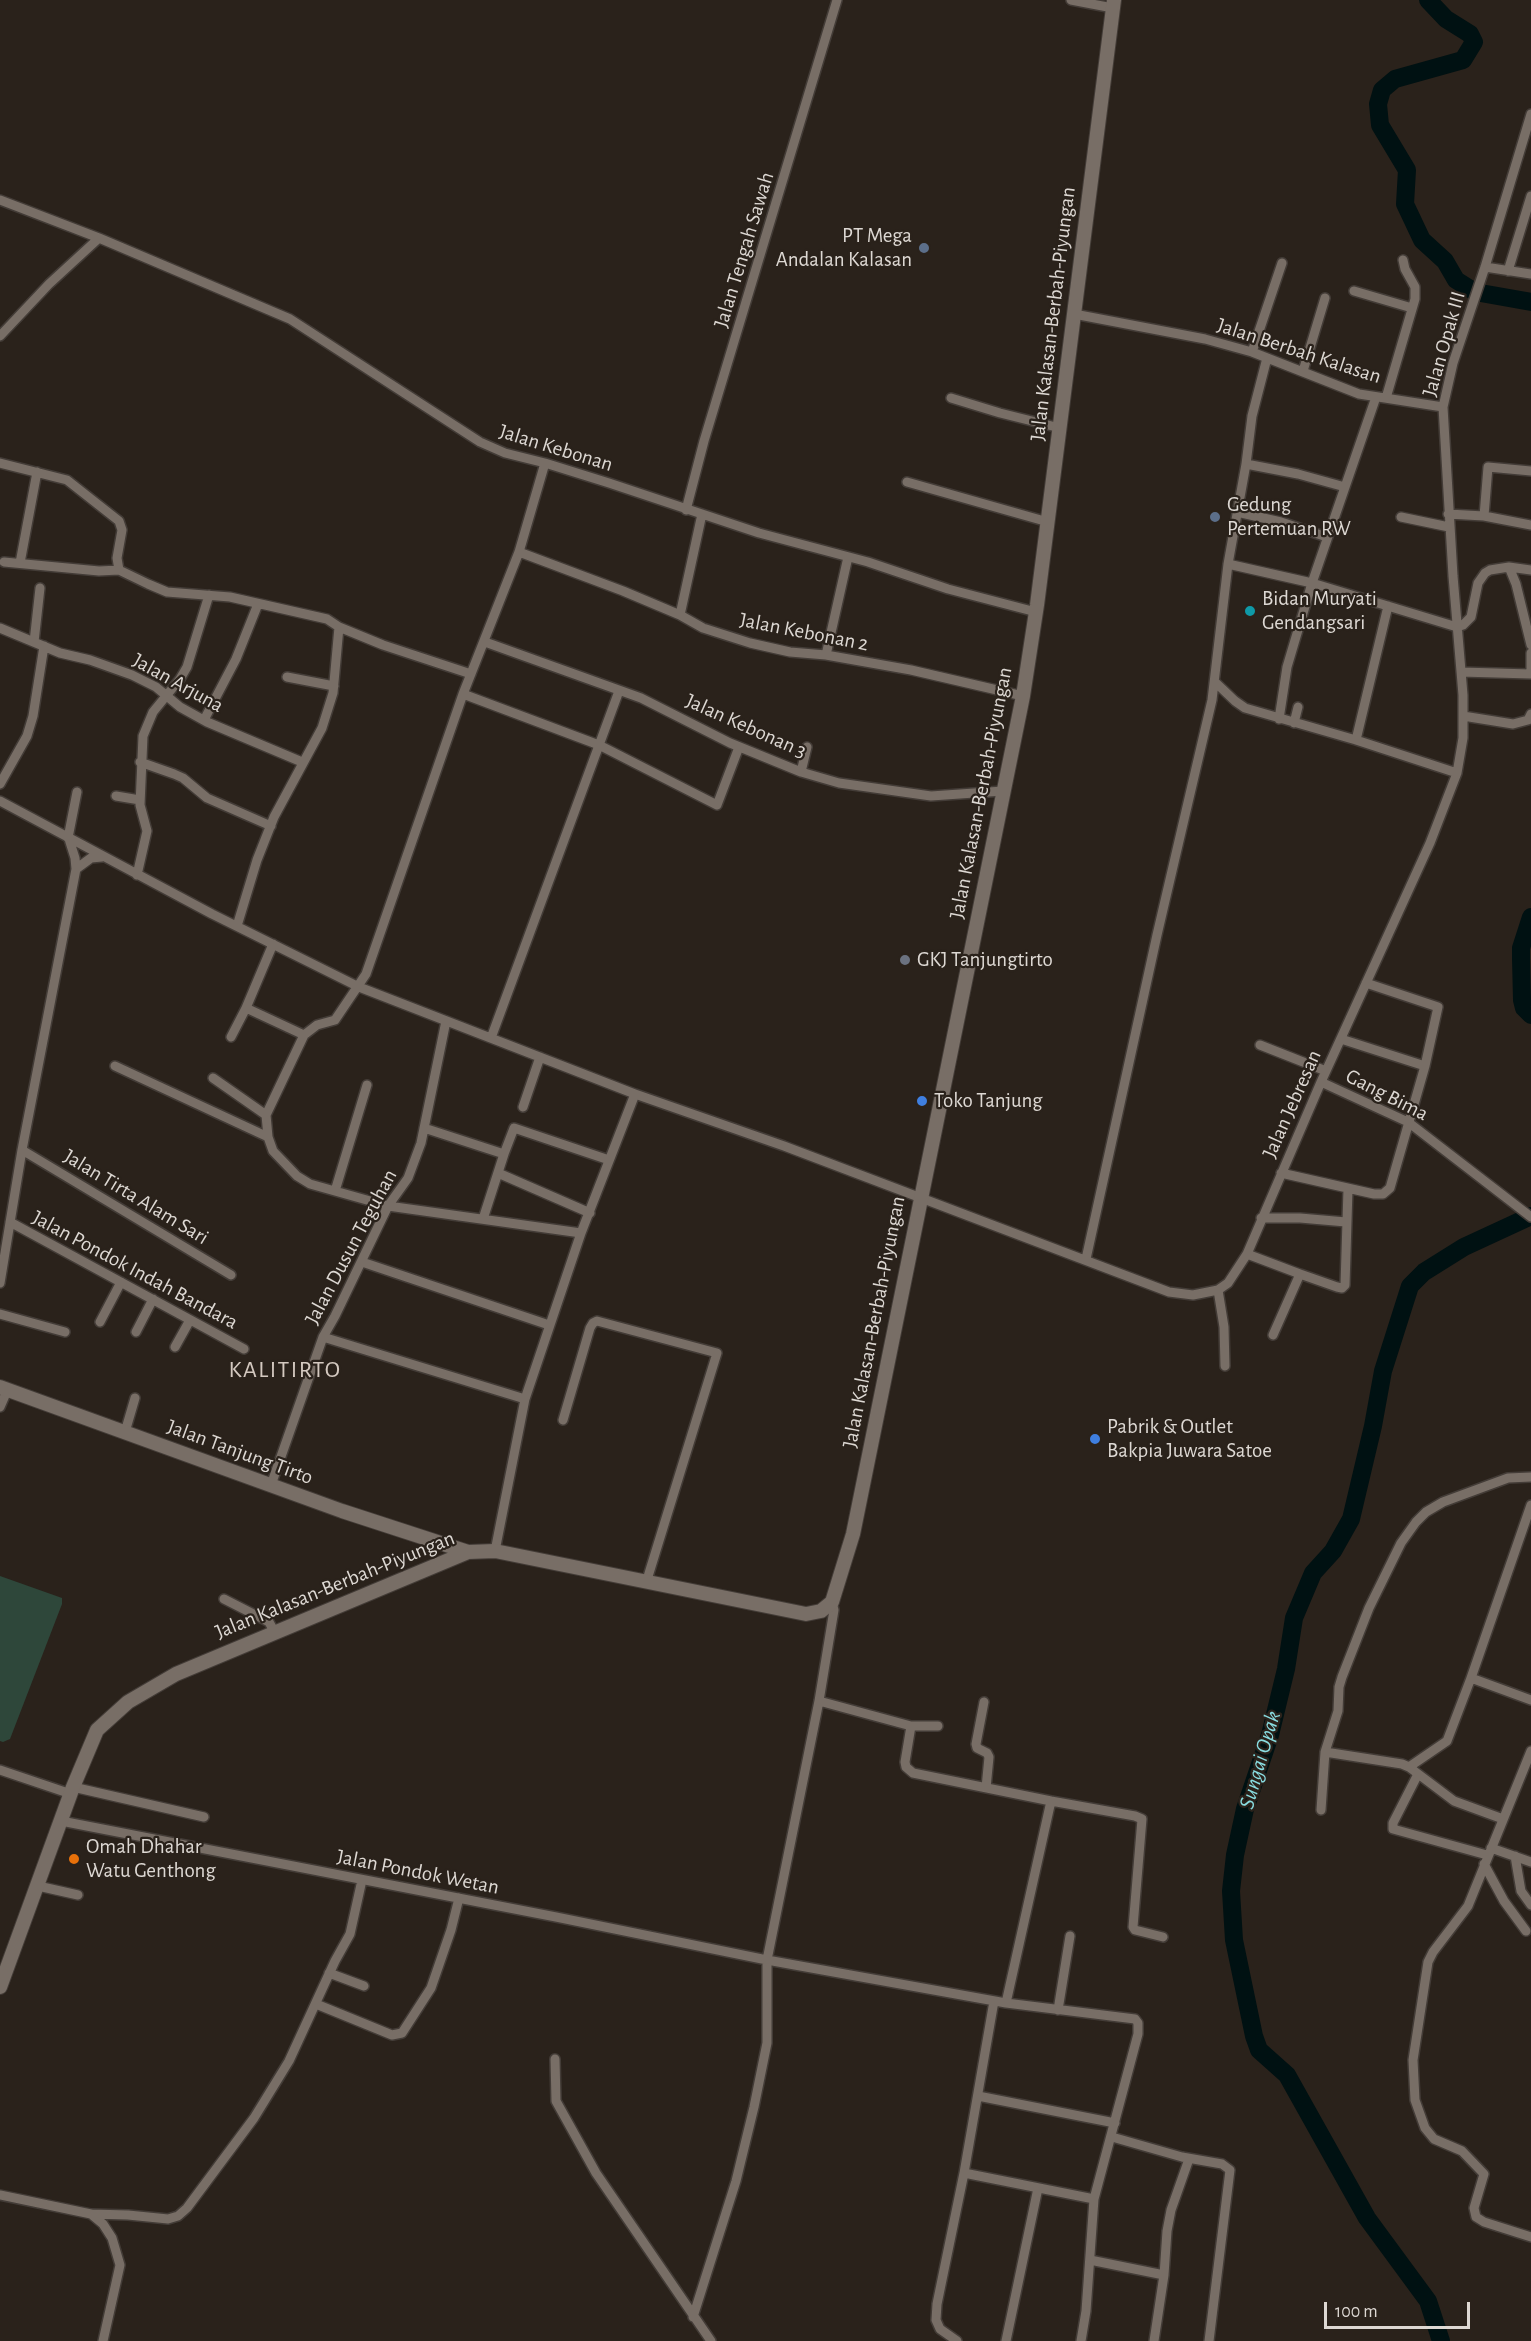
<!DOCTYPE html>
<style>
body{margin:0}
#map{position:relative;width:1531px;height:2341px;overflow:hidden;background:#2a221b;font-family:"Alegreya Sans",sans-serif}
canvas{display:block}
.scale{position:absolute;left:1324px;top:2302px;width:146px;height:27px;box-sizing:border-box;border:3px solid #ddd8d3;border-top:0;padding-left:8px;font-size:18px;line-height:21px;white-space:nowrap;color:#ddd8d3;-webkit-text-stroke:4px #2a221b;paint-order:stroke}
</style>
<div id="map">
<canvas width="1531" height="2341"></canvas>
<div class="scale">100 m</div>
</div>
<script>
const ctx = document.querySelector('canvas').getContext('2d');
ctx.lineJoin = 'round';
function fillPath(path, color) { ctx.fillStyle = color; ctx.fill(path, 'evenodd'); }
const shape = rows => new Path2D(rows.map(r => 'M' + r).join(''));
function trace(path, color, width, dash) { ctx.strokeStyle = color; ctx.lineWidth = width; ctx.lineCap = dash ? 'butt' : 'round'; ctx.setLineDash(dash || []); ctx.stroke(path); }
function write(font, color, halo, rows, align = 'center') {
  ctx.font = font + ' "Alegreya Sans",sans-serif'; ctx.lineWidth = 4.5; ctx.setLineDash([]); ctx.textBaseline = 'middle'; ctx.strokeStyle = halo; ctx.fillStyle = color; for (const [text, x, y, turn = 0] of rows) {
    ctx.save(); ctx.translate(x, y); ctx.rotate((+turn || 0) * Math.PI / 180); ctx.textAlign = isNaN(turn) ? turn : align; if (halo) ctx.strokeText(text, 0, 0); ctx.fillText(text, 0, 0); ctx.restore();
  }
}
fillPath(shape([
 [0,1576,62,1598,62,1604,10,1739,3,1742,0,1741]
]), '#2e473a');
trace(shape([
 [1428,0,1446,19,1470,34,1474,42,1463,60,1395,79,1382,90,1378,104,1380,125,1407,170,1405,204,1422,240,1445,261,1456,280,1475,292,1531,302],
 [1531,917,1521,948,1521,958,1522,1000,1524,1008,1531,1015],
 [1441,2341,1428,2301,1367,2218,1287,2075,1259,2050,1254,2036,1234,1940,1231,1891,1235,1855,1245,1809,1270,1735,1286,1669,1294,1618,1313,1573,1333,1551,1351,1519,1373,1426,1383,1371,1410,1286,1424,1272,1464,1247,1531,1216]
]), '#001112', 18);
const street = shape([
 [1071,0,1113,8],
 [0,200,99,238,290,319,480,442,505,453,545,463,609,483,759,533,868,562,948,589,1036,612],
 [1485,267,1531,274],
 [1508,271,1531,196],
 [1354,291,1412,308],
 [1074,314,1205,339,1252,352,1359,394,1443,407],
 [0,336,49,284,99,238],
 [1252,352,1282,263],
 [1303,371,1325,298],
 [1376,397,1312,583,1457,627,1463,625,1471,617,1478,583,1485,573,1490,570,1509,567,1531,570],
 [951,398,1000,413,1060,428],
 [1386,398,1415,299,1415,287,1405,269,1403,260],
 [0,463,67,480,119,521,122,530,117,558,119,570,148,584,167,592,230,597,327,619,339,627,383,645,471,674],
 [545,463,519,552,463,694,366,974,335,1020,317,1025,304,1035,266,1115,268,1137,273,1151,297,1176,310,1184,388,1206,581,1233],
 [1246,464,1298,474,1345,487],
 [907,482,1048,522],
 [686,510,704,441,837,0],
 [1237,512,1281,522,1327,537],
 [1448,514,1484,516,1531,525],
 [1484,516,1488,467,1531,471],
 [1401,517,1449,527],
 [519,552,623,591,680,615,703,628,750,643,790,652,826,655,911,670,1023,696],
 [4,562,99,571,119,570],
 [20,563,37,472],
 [1228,564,1312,583,1287,667,1279,719],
 [1509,567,1516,584,1531,645],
 [680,615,702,514],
 [0,628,60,653,90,660,132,675,156,687,180,707,207,722,302,762],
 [34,642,40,588],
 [485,642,641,698,730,743,801,772,839,783,931,796,1003,791],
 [1531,653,1531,674],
 [826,655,848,557],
 [1461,672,1531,674],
 [287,677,334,686],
 [1215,682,1235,701,1245,708,1356,740,1457,773],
 [463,694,599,745,717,805,739,747],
 [1463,716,1513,724,1528,720,1531,714],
 [204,720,236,659,258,604],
 [1294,723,1298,707],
 [1356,740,1388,606],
 [140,762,174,774,183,778,207,798,271,826],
 [801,772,807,747],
 [0,784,27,736,33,716,44,646],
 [116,796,140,800],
 [0,801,212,914,359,987,635,1094,784,1146,1169,1292,1193,1295,1218,1290,1228,1283,1247,1254,1321,1082,1430,843,1457,773,1463,738,1463,695,1453,576,1443,407,1453,363,1485,267,1531,114],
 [68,838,77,792],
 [76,869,91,858,102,857],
 [137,875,147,831,140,805,143,736,153,712,180,679,187,667,209,595],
 [237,926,257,860,274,817,322,728,333,693,339,627],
 [273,944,246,1008,304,1035],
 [231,1037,246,1008],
 [491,1038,619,691],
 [1341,1039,1425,1066],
 [1260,1045,1326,1071],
 [115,1066,268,1137],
 [213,1078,266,1115],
 [1321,1082,1408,1122,1531,1217],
 [523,1107,540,1057],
 [424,1128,504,1154,483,1219],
 [22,1150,231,1275],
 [504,1154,514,1128,609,1160],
 [498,1173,590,1213],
 [1281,1173,1374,1194,1383,1194,1390,1188,1425,1066,1438,1007,1366,983],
 [335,1191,367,1085],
 [1261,1218,1300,1218,1346,1222],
 [10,1222,244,1349],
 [1247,1254,1300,1274,1273,1335],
 [1086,1259,1157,935,1212,700,1228,564,1246,464,1252,416,1267,358],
 [362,1262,549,1325],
 [1300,1274,1337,1287,1342,1288,1345,1285,1348,1189],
 [0,1283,22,1150,76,869,75,858,69,839],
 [1218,1290,1224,1327,1225,1366],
 [0,1314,65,1332],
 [100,1322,121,1282],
 [136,1332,153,1299],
 [323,1337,525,1399],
 [175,1347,190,1320],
 [0,1407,7,1391],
 [563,1420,590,1328,593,1323,597,1321,717,1353,646,1583],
 [125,1432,135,1398],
 [271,1485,323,1337,335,1316,388,1206,408,1178,421,1143,446,1021],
 [1531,1505,1471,1678,1531,1700],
 [495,1551,525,1399,581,1233,635,1094],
 [224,1599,269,1622,275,1633],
 [819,1701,911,1726,905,1762,906,1767,913,1773,1051,1801,1006,2003],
 [984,1702,976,1744,977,1748,987,1753,989,1757,986,1788],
 [911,1726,938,1726],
 [1531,1751,1468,1906,1433,1952,1428,1962,1413,2060,1415,2100,1425,2128,1434,2139,1462,2151,1484,2174,1474,2208,1476,2217,1484,2222,1531,2237],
 [1325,1752,1402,1764,1409,1767,1454,1801,1503,1819],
 [1409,1767,1447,1741,1471,1678],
 [0,1770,71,1794],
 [1418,1774,1393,1823,1393,1829,1487,1855],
 [73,1787,204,1817],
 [1051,1801,1135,1816,1142,1819,1133,1927,1135,1930,1163,1937],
 [1321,1810,1325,1752,1338,1711,1339,1687,1342,1677,1369,1608,1401,1543,1416,1522,1426,1512,1443,1502,1508,1478,1531,1477],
 [61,1821,556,1917,767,1960,1006,2003,1135,2019,1138,2023,1138,2034,1094,2199,1086,2311,1081,2341],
 [1491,1848,1531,1862],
 [1515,1856,1521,1891,1531,1905],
 [1484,1864,1504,1901,1526,1931],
 [38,1886,78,1895],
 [329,1973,364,1986],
 [316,2004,392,2035,402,2033,431,1988,451,1930,459,1898],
 [1058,2010,1070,1936],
 [555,2059,556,2101,596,2173,711,2341],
 [978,2096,1115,2123],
 [1112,2137,1182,2157,1222,2164,1230,2170,1209,2341],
 [964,2173,1094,2199],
 [0,2195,91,2214,103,2224,112,2238,120,2265,103,2341],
 [91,2214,128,2215,168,2219,178,2216,187,2208,254,2118,289,2061,335,1961,350,1934,362,1880],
 [1090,2260,1164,2275],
 [693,2317,736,2181,754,2107,767,2043,767,1960,819,1701,834,1610,832,1602],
 [957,2341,940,2329,936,2320,937,2304,964,2173,994,2001],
 [1006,2341,1038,2188],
 [1154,2341,1164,2275,1167,2231,1171,2210,1189,2159]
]);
const secondary = shape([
 [0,1387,342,1511,468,1552],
 [0,1987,73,1787,97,1730,128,1702,176,1674,468,1552,495,1551,806,1614,821,1611,832,1602,853,1534,1023,696,1037,605,1114,0]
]);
trace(street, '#433c37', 12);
trace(secondary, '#433c37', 16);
trace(street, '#786e66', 9);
trace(secondary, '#786e66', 14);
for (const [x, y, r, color] of [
 [924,248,6,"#5c6f8a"],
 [1215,517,6,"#5c6f8a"],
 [1250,611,6,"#0f9aa8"],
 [905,960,6,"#6b7280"],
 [922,1101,6,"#3f7fe0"],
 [1095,1439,6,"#3f7fe0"],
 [74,1859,6,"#e8710a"]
]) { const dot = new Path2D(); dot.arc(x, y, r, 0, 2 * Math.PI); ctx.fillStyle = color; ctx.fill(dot); trace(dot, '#2a221b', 2); }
write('21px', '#ddd8d3', '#2a221b', [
 ["PT Mega",912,236,"right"],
 ["Andalan Kalasan",912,260,"right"],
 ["Gedung",1227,505],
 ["Pertemuan RW",1227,529],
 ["Bidan Muryati",1262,599],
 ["Gendangsari",1262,623],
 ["GKJ Tanjungtirto",917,960],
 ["Toko Tanjung",934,1101],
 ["Pabrik & Outlet",1107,1427],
 ["Bakpia Juwara Satoe",1107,1451],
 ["Omah Dhahar",86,1847],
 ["Watu Genthong",86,1871]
], 'left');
write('21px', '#ddd8d3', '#2a221b', [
 ["Jalan Tengah Sawah",744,250,-73],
 ["Jalan Kalasan-Berbah-Piyungan",1053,314,-83],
 ["Jalan Opak III",1444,344,-74],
 ["Jalan Berbah Kalasan",1299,351,18],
 ["Jalan Kebonan",556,448,17],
 ["Jalan Kebonan 2",804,632,11],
 ["Jalan Arjuna",178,683,29],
 ["Jalan Kebonan 3",746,726,24],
 ["Jalan Kalasan-Berbah-Piyungan",981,793,-79],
 ["Gang Bima",1387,1095,27],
 ["Jalan Jebresan",1292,1104,-66],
 ["Jalan Tirta Alam Sari",136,1197,31],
 ["Jalan Dusun Teguhan",351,1247,-62],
 ["Jalan Pondok Indah Bandara",135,1270,28],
 ["Jalan Kalasan-Berbah-Piyungan",874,1322,-79],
 ["Jalan Tanjung Tirto",240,1452,20],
 ["Jalan Kalasan-Berbah-Piyungan",335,1585,-22],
 ["Jalan Pondok Wetan",418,1872,11]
]);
write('italic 22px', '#89dde1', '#2a221b', [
 ["Sungai Opak",1260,1760,-74]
]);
ctx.letterSpacing = '1.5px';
write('24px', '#d4c9c0', '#2a221b', [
 ["KALITIRTO",285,1370]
]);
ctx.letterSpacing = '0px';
</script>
